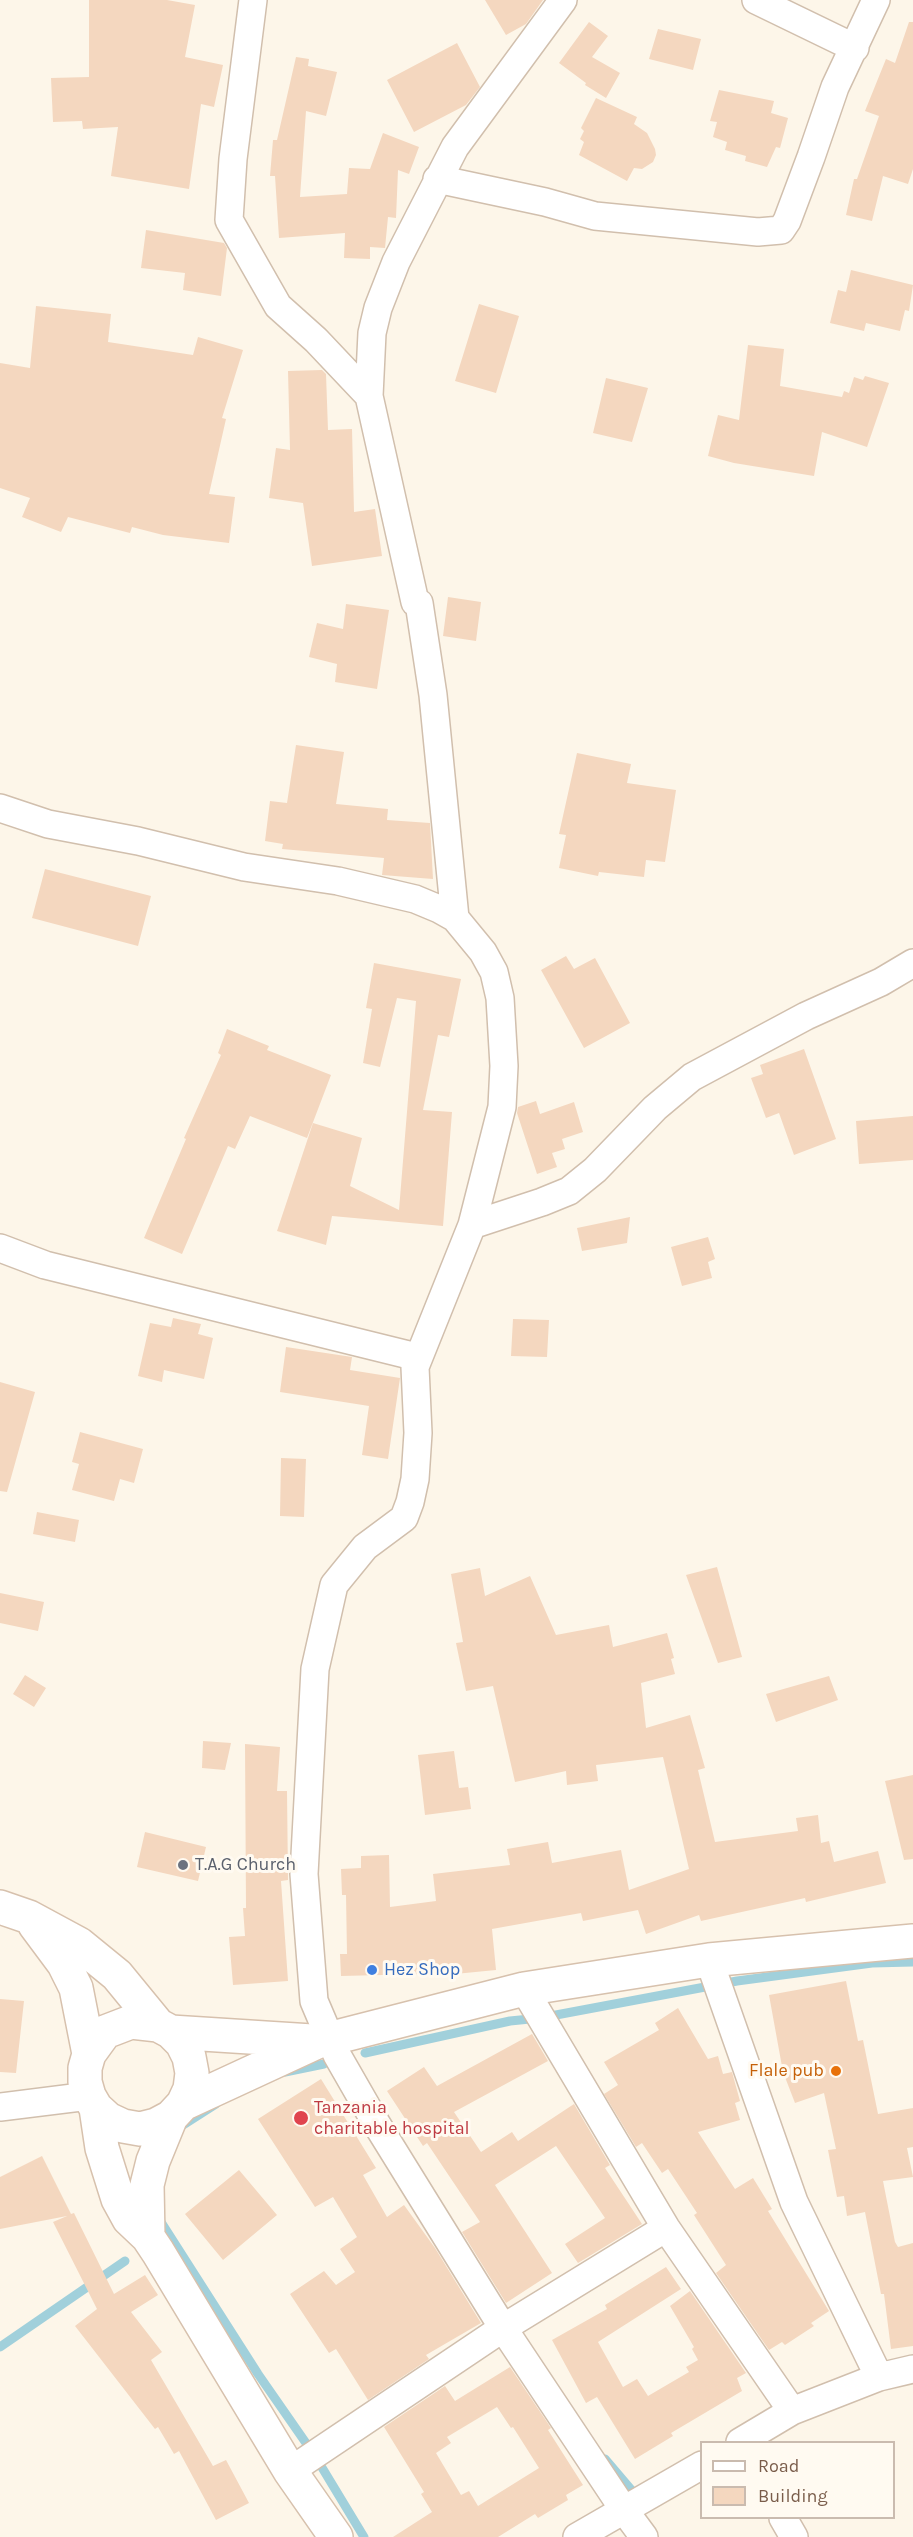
<!DOCTYPE html>
<style>
body{margin:0}
#map{position:relative;width:913px;height:2537px;overflow:hidden;background:#fdf6e9;font-family:Karla,sans-serif}
canvas{display:block}
.legend{position:absolute;left:700px;top:2441px;width:195px;height:78px;box-sizing:border-box;background:#fffaf1;border:2px solid #cabbaf;margin:0;padding:8px 10px;list-style:none;font-size:18px;color:#7a5d4b}
.legend li{display:flex;align-items:center;gap:12px;height:30px}
.legend b{width:30px;border:2px solid #cabbaf}
</style>
<div id="map">
<canvas width="913" height="2537"></canvas>
<ul class="legend">
<li><b style="height:8px;background:#fff"></b>Road</li>
<li><b style="height:16px;background:#f4d7bf"></b>Building</li>
</ul>
</div>
<script>
const ctx = document.querySelector('canvas').getContext('2d');
ctx.lineJoin = 'round';
const shape = rows => new Path2D(rows.map(r => 'M' + r).join(''));
function trace(path, color, width, dash) { ctx.strokeStyle = color; ctx.lineWidth = width; ctx.lineCap = dash ? 'butt' : 'round'; ctx.setLineDash(dash || []); ctx.stroke(path); }
function fillPath(path, color) { ctx.fillStyle = color; ctx.fill(path, 'evenodd'); }
function write(font, color, halo, rows, align = 'center') {
  ctx.font = font + ' Karla,sans-serif'; ctx.lineWidth = 6; ctx.setLineDash([]); ctx.textBaseline = 'middle'; ctx.strokeStyle = halo; ctx.fillStyle = color; for (const [text, x, y, turn = 0] of rows) {
    ctx.save(); ctx.translate(x, y); ctx.rotate((+turn || 0) * Math.PI / 180); ctx.textAlign = isNaN(turn) ? turn : align; if (halo) ctx.strokeText(text, 0, 0); ctx.fillText(text, 0, 0); ctx.restore();
  }
}
trace(shape([
 [365,2053,510,2021,540,2018,737,1981,872,1963,913,1962],
 [285,2072,324,2064],
 [180,2127,216,2104],
 [159,2219,258,2374,315,2456,364,2537],
 [0,2347,125,2261],
 [605,2459,639,2499]
]), '#a1d0db', 9);
fillPath(shape([
 [89,0,167,0,195,5,185,57,223,65,214,107,201,104,189,189,111,176,118,127,83,129,82,121,53,122,51,78,89,77],
 [485,0,543,0,526,24,506,35],
 [589,22,608,36,592,57,620,73,606,98,585,85,586,83,559,63],
 [909,22,913,22,913,169,908,184,883,176,872,221,846,215,854,179,857,179,879,116,865,111,886,59,895,63],
 [658,29,701,39,693,70,649,59],
 [457,43,480,87,466,105,414,132,387,80],
 [296,57,309,59,308,66,337,72,326,116,306,111,300,197,347,194,349,168,370,169,383,133,419,147,409,174,398,170,396,218,388,217,385,248,370,247,370,259,344,258,345,233,279,238,275,176,270,176,273,140,277,140],
 [719,90,774,101,771,113,788,118,780,148,776,147,767,167,745,161,746,156,725,150,727,142,713,137,717,122,710,121],
 [596,98,637,117,634,124,647,133,655,149,656,155,653,162,642,169,634,168,627,181,579,155,584,142,580,139,584,131,581,128],
 [146,230,224,243,227,248,221,296,183,290,185,273,141,268],
 [851,270,913,285,909,311,905,310,900,331,866,323,864,331,830,323,838,290,846,292],
 [479,304,519,316,496,393,455,381],
 [36,306,111,314,108,342,193,355,198,337,243,350,222,418,226,419,209,494,235,497,229,543,163,535,132,527,130,533,68,517,61,532,22,517,30,498,0,488,0,363,30,368],
 [748,345,784,349,780,386,842,397,844,391,849,393,854,377,863,380,865,376,889,383,867,447,822,432,814,476,734,463,708,456,718,415,739,420],
 [322,370,326,374,328,430,352,429,354,512,375,509,382,556,312,566,303,503,269,498,276,448,290,450,288,371],
 [606,378,648,388,632,442,593,433],
 [448,597,481,602,476,641,443,636],
 [346,604,389,610,377,689,335,682,337,664,309,657,317,623,343,629],
 [296,745,344,752,336,804,388,809,387,820,430,823,433,879,382,875,384,858,282,849,283,844,265,841,270,801,287,803],
 [577,753,631,764,627,783,676,790,665,862,646,860,644,877,599,872,598,876,559,868,566,835,559,834],
 [45,869,151,896,138,946,32,918],
 [566,956,574,969,595,958,630,1023,584,1048,541,970],
 [374,963,461,979,449,1037,438,1035,423,1110,452,1112,443,1226,332,1216,326,1245,277,1231,313,1123,362,1138,350,1186,399,1210,416,1001,397,998,380,1067,363,1063,372,1009,366,1008],
 [227,1029,269,1046,267,1050,331,1075,307,1138,250,1116,235,1149,228,1146,182,1254,144,1238,186,1139,184,1138,221,1055,218,1053],
 [804,1049,836,1139,794,1155,779,1113,766,1118,751,1078,763,1074,760,1065],
 [536,1101,540,1114,574,1102,583,1132,562,1139,565,1149,552,1153,557,1167,537,1174,517,1113,518,1107],
 [913,1116,913,1160,859,1164,856,1121],
 [630,1217,627,1243,582,1251,577,1228],
 [708,1237,715,1259,708,1262,712,1278,682,1286,671,1247],
 [173,1318,201,1324,198,1334,213,1338,204,1379,164,1370,162,1382,138,1376,150,1323,171,1327],
 [513,1319,549,1320,547,1357,511,1356],
 [286,1347,352,1357,350,1370,400,1378,388,1459,362,1455,369,1406,280,1392],
 [0,1382,35,1392,7,1492,0,1491],
 [80,1432,143,1449,134,1483,120,1479,114,1501,72,1490,79,1464,72,1462],
 [281,1458,306,1459,304,1517,280,1516],
 [37,1512,79,1520,75,1542,33,1534],
 [717,1567,742,1657,718,1663,686,1575],
 [480,1568,485,1596,530,1576,556,1635,609,1625,613,1647,667,1633,674,1658,671,1659,675,1674,641,1683,646,1728,690,1715,705,1768,698,1770,715,1842,798,1831,796,1818,818,1815,821,1843,829,1841,834,1862,878,1851,886,1883,806,1902,805,1898,701,1921,699,1915,646,1934,638,1910,583,1921,581,1913,492,1929,496,1970,424,1977,424,1974,341,1976,340,1954,347,1954,346,1895,342,1895,341,1869,361,1868,361,1856,389,1855,390,1907,436,1901,433,1874,510,1865,507,1849,548,1842,552,1863,621,1850,629,1890,689,1869,663,1757,596,1765,598,1781,567,1785,566,1771,515,1782,493,1686,466,1691,456,1643,463,1642,451,1574],
 [0,1593,44,1602,38,1631,0,1623],
 [25,1675,46,1688,34,1707,13,1694],
 [829,1676,838,1700,776,1722,766,1694],
 [203,1741,231,1743,225,1770,202,1768],
 [245,1744,280,1747,277,1791,287,1791,288,1880,281,1881,288,1981,233,1985,229,1937,245,1936,243,1908,246,1908],
 [454,1751,459,1788,468,1787,471,1809,425,1815,418,1755],
 [913,1775,913,1859,904,1860,885,1781],
 [145,1832,206,1847,198,1881,137,1867],
 [846,1981,858,2041,863,2040,878,2114,913,2108,913,2147,907,2148,913,2177,883,2181,895,2242,898,2247,913,2243,913,2346,891,2349,884,2294,881,2294,865,2212,847,2216,844,2196,837,2197,828,2150,836,2149,824,2093,795,2103,783,2072,769,1995],
 [0,1999,24,2001,16,2073,0,2072],
 [678,2008,708,2059,718,2056,723,2074,732,2072,740,2101,735,2103,740,2120,698,2132,735,2189,753,2178,772,2209,768,2211,829,2311,811,2323,814,2326,785,2345,782,2342,769,2350,716,2273,726,2265,694,2215,697,2213,668,2169,662,2173,642,2143,636,2147,604,2094,618,2085,604,2062,659,2030,655,2023],
 [532,2034,548,2061,454,2112,481,2152,512,2132,518,2141,574,2104,610,2165,605,2168,642,2224,578,2263,565,2244,605,2218,556,2146,495,2185,552,2273,506,2303,462,2232,480,2222,427,2143,423,2146,387,2091,424,2067,437,2086],
 [321,2079,376,2168,363,2175,387,2217,404,2205,435,2248,481,2323,426,2355,429,2359,368,2400,336,2349,329,2353,290,2294,324,2271,336,2285,355,2272,340,2249,357,2237,333,2197,315,2207,258,2119],
 [42,2156,71,2214,74,2213,114,2294,145,2275,158,2295,131,2312,162,2352,151,2360,213,2466,226,2460,249,2503,216,2520,179,2451,174,2454,158,2427,155,2429,75,2326,97,2309,53,2222,67,2216,0,2229,0,2177],
 [239,2170,277,2215,223,2260,185,2214],
 [666,2267,681,2289,598,2342,623,2387,637,2379,648,2396,689,2372,686,2367,698,2360,692,2349,694,2347,670,2306,690,2291,746,2373,737,2378,742,2391,671,2433,673,2436,635,2459,597,2397,586,2403,552,2340,607,2309,605,2305],
 [510,2367,551,2428,548,2430,583,2485,566,2495,568,2500,538,2518,535,2514,498,2537,393,2537,432,2512,421,2494,424,2492,384,2427,445,2386,455,2401],
 [497,2407,511,2428,513,2427,539,2468,478,2506,469,2491,461,2495,436,2453,451,2443,447,2437]
]), '#f4d7bf');
const street = shape([
 [253,0,233,159,229,220,278,306,316,340,369,396],
 [756,0,855,48],
 [437,179,545,202,595,216,758,232,781,230,787,221,811,157,835,87,876,0],
 [0,808,48,824,138,841,244,867,338,881,415,899,439,909,455,918,483,952,494,972,500,998,504,1066,502,1107,472,1225,415,1367,418,1433,415,1479,410,1502,404,1518,365,1547,334,1585,315,1669,304,1874,314,2001,337,2055,376,2123,503,2328,624,2510,644,2537],
 [455,918,433,695,419,603,415,602,369,396,372,333,378,308,396,262,455,147,563,0],
 [472,1225,542,1202,569,1191,595,1170,655,1108,692,1077,806,1016,881,982,913,963],
 [0,1248,45,1265,417,1357],
 [709,1960,794,2202,879,2377],
 [524,1989,666,2228,792,2411],
 [0,2107,89,2096],
 [740,2442,792,2411,879,2377,913,2369],
 [290,2471,503,2328,666,2228],
 [783,2518,794,2537],
 [577,2537,702,2465]
]);
const secondary = shape([
 [0,1907,29,1917,79,1944,117,1975,158,2025],
 [35,1925,64,1964,76,1988,89,2054],
 [171,2032,312,2041],
 [183,2104,317,2042,524,1989,709,1960,913,1941],
 [96,2108,102,2148,118,2199,129,2219,148,2237,158,2252,290,2471,336,2537],
 [148,2237,147,2185,153,2161,171,2117,183,2104,190,2089,192,2073,189,2057,182,2043,171,2032,158,2025,131,2022,105,2032,89,2054,85,2068,85,2082,89,2096,96,2108,108,2119,123,2126,140,2129,156,2125,171,2117]
]);
trace(street, '#d1bfad', 30);
trace(secondary, '#d7c1ad', 36);
trace(street, '#fff', 27);
trace(secondary, '#fff', 33);
for (const [x, y, r, color] of [
 [183,1865,6,"#6b7280"],
 [372,1970,6,"#3f7fe0"],
 [836,2071,6,"#e8710a"],
 [301,2118,8,"#e0444e"]
]) { const dot = new Path2D(); dot.arc(x, y, r, 0, 2 * Math.PI); ctx.fillStyle = color; ctx.fill(dot); trace(dot, '#fffaf1', 2); }
write('18px', '#5b616d', '#fffaf1', [
 ["T.A.G Church",195,1865]
], 'left');
write('18px', '#366cbe', '#fffaf1', [
 ["Hez Shop",384,1970]
], 'left');
write('18px', '#c56008', '#fffaf1', [
 ["Flale pub",824,2071]
], 'right');
write('18px', '#be3a42', '#fffaf1', [
 ["Tanzania",314,2108],
 ["charitable hospital",314,2129]
], 'left');
</script>
